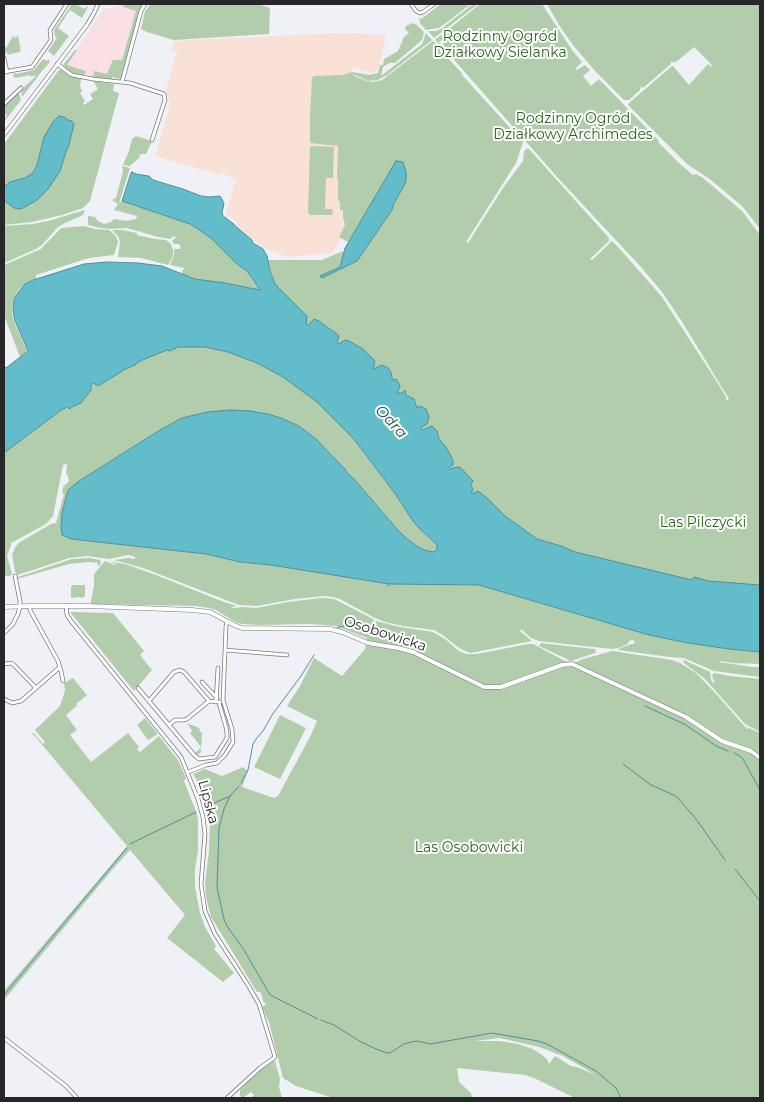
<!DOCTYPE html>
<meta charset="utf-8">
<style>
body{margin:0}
#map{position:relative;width:764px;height:1102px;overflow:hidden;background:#f0f1f7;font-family:Montserrat,sans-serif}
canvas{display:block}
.frame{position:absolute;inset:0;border:5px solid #272729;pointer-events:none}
</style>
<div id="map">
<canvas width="764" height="1102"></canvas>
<div class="frame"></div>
</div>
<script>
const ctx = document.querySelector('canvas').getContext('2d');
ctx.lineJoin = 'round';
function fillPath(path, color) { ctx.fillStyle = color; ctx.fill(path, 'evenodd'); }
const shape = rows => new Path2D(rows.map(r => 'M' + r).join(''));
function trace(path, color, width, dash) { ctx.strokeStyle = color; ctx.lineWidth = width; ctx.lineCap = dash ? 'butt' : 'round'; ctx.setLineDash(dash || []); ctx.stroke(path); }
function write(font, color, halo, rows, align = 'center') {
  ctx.font = font + ' Montserrat,sans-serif'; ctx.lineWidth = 4; ctx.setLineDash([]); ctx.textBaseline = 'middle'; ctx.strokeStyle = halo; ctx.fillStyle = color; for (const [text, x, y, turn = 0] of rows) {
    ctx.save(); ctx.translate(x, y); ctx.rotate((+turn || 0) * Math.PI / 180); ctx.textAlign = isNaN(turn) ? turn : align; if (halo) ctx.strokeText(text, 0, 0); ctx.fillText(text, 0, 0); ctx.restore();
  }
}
fillPath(shape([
 [122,4,140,9,120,81,90,77,85,73,65,66,97,19,103,8,108,9]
]), '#fae0e5');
fillPath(shape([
 [346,33,386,35,380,63,378,70,371,73,354,68,341,80,349,227,332,253,287,257,264,248,252,239,235,225,236,223,236,222,229,216,226,218,225,217,227,215,226,214,236,179,226,176,225,173,223,172,221,175,216,174,155,156,170,105,170,101,167,99,168,97,166,90,177,52,171,50,174,41,290,35]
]), '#fae1d8');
fillPath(shape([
 [72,4,75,4,85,9,87,6,88,7,82,18,70,10,58,28,69,36,54,56,48,51,57,38,55,36,54,30],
 [127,4,144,4,139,11,121,79,112,77,112,79,109,79,93,77,94,71,107,74,113,60,122,60,136,11,123,7,124,5],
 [160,4,258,4,270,8,269,34,174,40,147,32,141,29,145,11,150,5],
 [441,4,471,4,439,28,426,30,420,23,419,17,421,19],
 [473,4,478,4,434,38,428,31,436,31,441,29],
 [480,4,542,4,572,50,582,62,575,69,577,70,585,65,590,70,583,76,591,86,599,79,659,141,658,142,681,165,693,175,696,174,703,178,742,211,760,235,760,585,688,581,592,559,537,540,510,522,478,492,471,494,473,489,471,485,473,482,457,467,450,469,438,439,432,427,422,430,417,408,406,395,405,390,402,393,396,393,400,387,392,378,391,372,382,365,373,369,345,341,340,344,338,343,331,329,319,321,306,325,305,322,307,316,275,284,268,260,322,260,343,251,343,258,340,267,321,276,357,261,392,210,394,203,404,186,397,161,348,242,339,237,345,225,343,217,343,210,340,210,340,202,338,200,338,179,337,178,338,146,310,143,310,117,312,78,314,76,343,75,352,72,369,75,378,73,380,65,383,65,384,59,398,51,404,37,409,33,405,29,406,26,413,23,417,25,424,32,422,40,395,63,389,63,383,67,381,76,422,44,426,33,432,40,387,75,378,80,368,81,353,74,353,75,366,81,372,82,382,80,433,41,440,48,440,52,442,52,462,73,462,75,523,142,516,163,466,242,468,243,503,188,523,161,524,151,528,148,609,238,609,241,590,259,592,260,612,241,619,248,662,297,717,382,726,397,726,401,729,399,681,320,662,292,641,267,558,178,456,62,444,49,443,42,442,40,439,42,442,47,435,40],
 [547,4,760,4,760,229,743,207,711,180,687,164,628,105,629,103,672,66,673,66,689,85,708,64,711,67,712,65,694,47,676,62,671,62,671,64,643,88,641,86,640,90,629,100,624,100,596,72,573,45,559,25],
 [18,35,21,52,18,50,20,52,6,55,8,53,7,52,5,54,4,49,6,47,8,47,7,46,13,36,16,38],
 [75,50,77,50,67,65,86,71,85,74,82,75,71,73,63,65],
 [43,59,47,61,48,59,50,62,43,70,41,70,42,71,23,96,22,97,21,90,36,76,33,76,31,77,30,75,15,78,13,75,14,73,16,74,34,70],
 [59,70,62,70,68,75,81,79,80,86,82,91,80,93,85,101,83,103,84,105,93,99,90,94,98,89,93,81,114,84,113,91,119,93,90,201,83,208,62,215,32,222,4,225,4,144],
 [18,92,19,93,21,100,4,122,4,120,7,115,4,113,4,105],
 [136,136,152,141,146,154,141,154,138,159,130,166,123,165,129,151,132,139],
 [311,146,334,147,334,148,333,178,326,178,325,209,333,209,332,215,310,215,308,212,310,148],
 [122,166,130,168,119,203,122,201,190,224,198,229,212,239,237,264,247,271,252,280,258,287,259,290,251,288,195,279,181,274,184,268,170,265,174,254,174,249,181,249,179,244,174,244,172,241,176,237,174,236,170,239,158,237,127,228,112,229,100,228,88,225,88,216,95,217,98,221,104,224,111,222,114,219,126,221,136,219,137,216,114,210,118,204,112,200,116,198,123,171],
 [85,210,83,215,63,224,57,228,42,245,36,249,4,263,4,226,33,224,48,221],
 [84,226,95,229,109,230,116,236,118,242,114,255,89,258,36,275,36,278,25,284,19,289,13,300,12,312,14,322,27,351,20,357,4,315,4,265,41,249,61,228],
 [112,230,122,230,137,233,137,235,155,239,166,240,170,243,173,249,173,254,171,260,168,265,141,258,118,257,120,242,118,236],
 [178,347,205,347,228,352,246,358,266,367,283,377,301,389,317,402,353,438,394,492,413,521,419,528,437,545,437,549,434,552,424,550,418,547,406,538,397,529,354,479,348,474,345,469,315,438,299,426,281,418,268,414,250,411,207,412,182,418,160,430,79,481,62,535,71,539,206,554,240,562,271,565,389,584,479,585,649,635,688,643,729,649,760,652,760,664,733,663,720,661,719,662,752,667,760,667,760,677,714,671,684,658,669,657,618,650,620,648,635,643,633,640,629,641,628,644,618,648,612,649,539,641,531,638,521,629,520,631,532,641,470,653,459,648,444,636,434,630,403,626,385,622,375,618,340,599,333,597,324,596,295,599,257,606,239,605,143,568,114,560,129,558,135,559,135,557,128,555,109,559,87,556,69,558,33,570,17,575,15,571,12,554,16,546,20,542,51,524,56,523,64,494,62,493,63,487,69,481,67,474,66,473,67,464,63,465,53,516,46,524,15,541,12,542,7,556,12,574,10,576,4,576,4,453,60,411,67,407,71,409,74,406,81,403,91,390,91,385,93,383,98,386,121,372,120,371,135,365,140,361,167,350,170,350],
 [90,558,100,560,101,563,99,566,97,565,99,563,88,562,69,564,17,579,18,577,72,559],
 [105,561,115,565,116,564,109,561,128,565,156,575,224,602,237,606,231,607,234,608,242,607,256,608,288,602,321,598,334,599,373,619,375,623,376,621,400,627,433,632,445,639,459,651,466,654,477,654,528,644,533,644,565,661,577,662,583,659,612,651,672,660,680,663,696,673,717,695,747,729,748,729,747,727,760,733,760,1098,575,1098,534,1078,525,1075,457,1068,459,1082,471,1093,472,1098,333,1098,296,1086,283,1078,269,1022,262,1007,266,1004,263,1001,262,996,260,992,257,992,211,917,206,897,205,883,209,851,210,822,208,812,208,804,207,798,193,774,205,769,222,776,243,767,248,771,242,787,274,798,278,796,311,735,317,721,287,706,300,686,314,658,342,676,365,649,367,638,336,626,310,624,258,625,243,624,237,623,216,610,209,608,196,606,91,604,91,601,94,586,94,574],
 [500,1038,539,1047,563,1056,596,1075,577,1067,571,1066,555,1056,549,1064,547,1059,542,1055,533,1049,518,1044,500,1041,475,1041],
 [72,585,85,585,85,596,82,598,80,597,71,598,71,587],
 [70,612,113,613,144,651,140,655,152,670,134,691],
 [541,643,594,649,595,649,596,652,595,653,571,661,539,646],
 [684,660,708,671,710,672,711,680,713,683,715,682,713,679,712,675,715,673,730,676,760,679,760,732,745,724,705,679,684,663,683,661],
 [73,678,87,695,76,704,77,706,66,715,77,730,70,735,91,762,128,733,139,747,137,749,140,752,159,736,178,760,186,778,184,781,197,814,198,821,198,851,195,869,195,887,200,913,205,927,216,946,214,949,234,973,223,982,167,938,185,915,130,850,112,870,4,1000,4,991,127,846,34,735,31,734,34,733,43,744,45,742,35,730,60,706,65,691,64,683],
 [280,715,306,728,280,779,254,767],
 [145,718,158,734,148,740,137,725],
 [187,723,199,728,200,731,202,733,201,752,198,755,195,753,201,748,201,747,190,733,192,731],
 [273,1061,275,1061,276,1065,280,1079,279,1087,282,1098,251,1098,254,1095,251,1092,243,1098,240,1096,240,1090,263,1068]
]), '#b2cdac');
const water = shape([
 [59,116,64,117,68,120,72,121,74,124,69,145,66,152,60,171,48,189,37,200,23,208,20,209,14,208,6,202,4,199,4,188,5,186,10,182,25,178,33,173,37,165,44,137,53,122,59,116],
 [396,161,403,162,406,172,406,180,404,186,394,203,392,210,357,261,322,278,320,276,340,267,345,248,396,161],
 [132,172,136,174,149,176,153,180,183,189,201,196,210,197,220,196,224,203,222,213,223,216,234,224,234,225,252,240,253,243,263,249,267,256,270,270,275,284,307,316,306,324,308,325,314,319,319,321,337,334,339,336,337,342,339,344,345,340,349,341,363,349,375,361,373,369,382,365,388,368,391,372,392,378,393,380,396,379,399,384,400,387,397,393,402,393,405,390,406,395,414,399,417,408,420,406,426,409,429,417,427,424,421,427,422,430,432,426,437,431,439,439,446,447,453,460,453,465,449,467,450,469,457,467,461,468,473,481,471,485,473,489,471,494,478,491,487,498,505,516,537,539,561,546,575,552,692,580,694,577,709,581,760,585,760,652,729,649,688,643,649,635,479,585,389,584,271,565,240,562,206,554,71,539,62,535,61,526,62,513,68,490,79,481,160,430,182,418,207,412,231,410,250,411,268,414,281,418,299,426,315,438,345,469,348,474,354,479,397,529,406,538,418,547,424,550,434,552,437,549,437,545,419,528,413,521,394,492,353,438,317,402,283,377,257,363,228,352,205,347,178,347,170,351,167,350,140,361,135,365,121,371,121,372,98,386,93,383,91,385,91,390,81,403,74,406,70,409,67,407,60,411,4,453,4,366,6,368,28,351,15,321,13,310,14,299,20,290,25,284,33,280,84,264,106,262,138,263,162,266,195,279,225,283,260,290,247,271,237,264,212,239,198,229,190,224,122,201,131,173,132,172]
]);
fillPath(water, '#62bcc9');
trace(water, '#508f99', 1);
trace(shape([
 [388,586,389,584],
 [337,628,353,623,363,622],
 [645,706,686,725,716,746,728,751],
 [734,753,740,756,743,759,760,790],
 [623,764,651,785,676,796,696,819,725,860],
 [241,783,248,770,253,744,256,739,263,731,272,715,301,676,314,655],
 [239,786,230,796,224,809,219,828,217,888,224,919,227,926,244,950,270,995,318,1019],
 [210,805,230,796],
 [130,844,196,812],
 [735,869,760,901],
 [4,995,127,848],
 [321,1020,334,1025,361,1042,376,1049,387,1053,390,1053,404,1044,411,1042,417,1041,430,1044,492,1033,538,1041,547,1044,596,1071,616,1088,621,1098]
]), '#508f99', 1);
const minor = shape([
 [411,4,416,11,420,13,423,12,434,4],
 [4,58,7,72],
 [57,64,72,75,93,79,130,83,164,94,165,100,152,140],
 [4,72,32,67,51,40,50,30,67,4],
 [122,82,141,11,145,4],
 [4,104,21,88],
 [4,135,87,25,94,13,98,4],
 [30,606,30,610,58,661,61,671,63,681],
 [66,606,67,615,71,621,181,757,198,799,203,817,205,834,201,884,205,911,215,934,248,985,259,1004,275,1057,260,1068,227,1098],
 [4,633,13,624,18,614,20,606,20,601,15,576],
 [225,650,287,655],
 [4,664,11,663,14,665,36,688],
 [202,682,217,698],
 [138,688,195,756,199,759,215,757,227,738,227,734,226,727,219,703],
 [4,699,12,703,21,701,60,667],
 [149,701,174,672,180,670,184,672,209,701,220,702],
 [216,702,218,668],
 [169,725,175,720,183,720,187,719,209,701],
 [188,772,206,765,217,763,225,755,233,742,232,729,223,700,226,626,227,621],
 [4,1038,66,1086,77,1098]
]);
const tertiary = shape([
 [4,607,30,606,88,606,192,610,210,612,234,625,242,628,330,629,342,632,368,643,398,648,413,652,484,687,501,687,562,665,572,664,686,717,722,741,745,749,751,751,760,758]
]);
trace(minor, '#79797f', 4.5);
trace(tertiary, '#79797f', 5);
trace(minor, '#fff', 3);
trace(tertiary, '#fff', 4);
write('14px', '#2d641d', '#fff', [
 ["Rodzinny Ogród",500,37],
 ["Działkowy Sielanka",500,53],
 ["Rodzinny Ogród",573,119],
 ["Działkowy Archimedes",573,135],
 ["Las Pilczycki",703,523],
 ["Las Osobowicki",469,848]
]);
write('14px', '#272729', '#fff', [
 ["Osobowicka",385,634,18],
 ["Lipska",208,802,75]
]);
write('italic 15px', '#234d52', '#fff', [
 ["Odra",391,422,47]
]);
</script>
